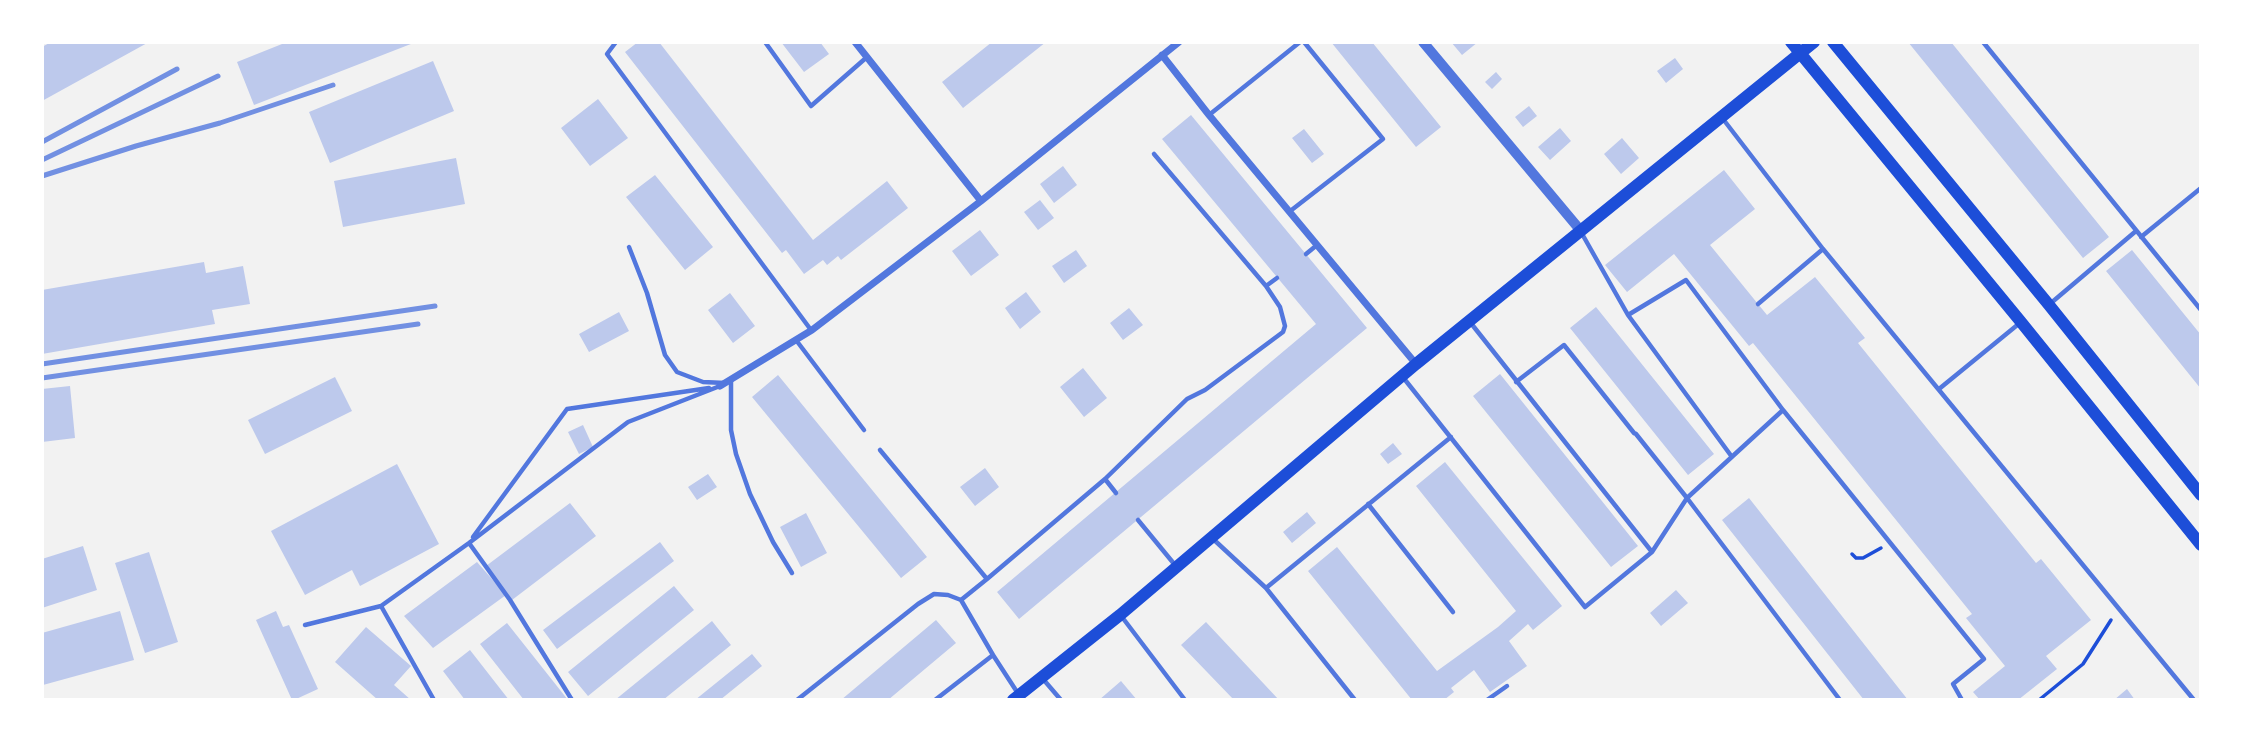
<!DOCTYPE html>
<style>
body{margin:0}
#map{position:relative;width:2243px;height:742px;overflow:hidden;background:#f2f2f2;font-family:Montserrat,sans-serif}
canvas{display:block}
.frame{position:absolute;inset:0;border:44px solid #fff;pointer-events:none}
</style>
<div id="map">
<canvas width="2243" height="742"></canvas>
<div class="frame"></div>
</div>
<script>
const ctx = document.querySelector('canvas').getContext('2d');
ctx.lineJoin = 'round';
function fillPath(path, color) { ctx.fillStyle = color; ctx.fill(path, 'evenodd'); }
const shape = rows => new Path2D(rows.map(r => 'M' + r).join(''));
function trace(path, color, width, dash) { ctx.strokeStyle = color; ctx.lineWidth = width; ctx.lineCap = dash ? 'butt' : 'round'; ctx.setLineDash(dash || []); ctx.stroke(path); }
fillPath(shape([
 [51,42,149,42,42,101,42,47],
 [287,42,416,42,254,105,237,62],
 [638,42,659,42,813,240,887,181,908,208,841,260,838,256,827,265,823,260,804,274,786,250,782,253,625,52],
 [781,42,820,42,829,54,804,72],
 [992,42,1046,42,963,108,942,82],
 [1331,42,1372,42,1441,127,1416,147],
 [1451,42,1478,42,1462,55],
 [1908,42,1951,42,2109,237,2083,258],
 [1675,58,1683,69,1666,83,1657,71],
 [433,61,454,111,330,163,309,112],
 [1496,72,1502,79,1492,89,1485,82],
 [598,99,628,138,590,166,561,128],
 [1529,106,1537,116,1523,127,1515,117],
 [1191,115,1367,328,1019,619,997,592,1316,324,1162,139],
 [1560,128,1571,141,1550,160,1538,147],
 [1304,129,1324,154,1312,163,1292,138],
 [1622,138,1639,158,1621,174,1604,154],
 [456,158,465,204,343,227,334,181],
 [1063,166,1077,185,1054,203,1040,184],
 [1724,170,1755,209,1710,245,1758,304,1767,315,1815,277,1865,338,1858,343,2036,563,2041,559,2091,620,2046,656,2057,669,2018,700,1980,700,1973,692,2005,666,1966,618,1972,614,1753,343,1749,346,1674,254,1627,292,1605,265],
 [655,175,713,247,685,270,626,197],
 [1040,200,1054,218,1038,230,1024,212],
 [980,230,999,255,971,276,952,251],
 [1076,250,1087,266,1064,283,1052,266],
 [2132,250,2201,335,2201,389,2106,271],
 [204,262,206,273,243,266,250,304,212,310,215,324,42,354,42,290],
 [1026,292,1041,312,1020,329,1005,308],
 [730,293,755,326,733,343,708,310],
 [1596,307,1714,454,1688,475,1570,328],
 [1129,308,1143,325,1123,340,1110,323],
 [619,312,629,331,589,352,579,334],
 [1083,368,1107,398,1084,417,1060,387],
 [1500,374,1638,546,1611,567,1473,396],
 [778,375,927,557,901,578,752,397],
 [335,377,352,411,265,454,248,420],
 [70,386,75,438,42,442,42,389],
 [583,425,593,447,579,454,568,432],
 [1393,443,1402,454,1388,464,1380,454],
 [1445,462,1562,606,1533,630,1528,624,1509,641,1527,666,1490,692,1474,670,1451,688,1454,692,1444,700,1412,700,1308,571,1337,547,1437,671,1498,627,1516,611,1416,486],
 [397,464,439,544,360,586,352,570,305,595,271,531],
 [985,468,999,487,975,506,960,487],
 [708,474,717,487,697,500,688,487],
 [1749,498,1908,700,1864,700,1722,520],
 [570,503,596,536,512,600,486,566],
 [1307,512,1316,523,1292,543,1283,532],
 [806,513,827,553,801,567,780,527],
 [660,542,674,561,557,649,543,630],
 [83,546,97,590,42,608,42,559],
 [149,552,178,642,145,653,115,563],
 [477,562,506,595,433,648,404,616],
 [674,586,694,610,588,696,568,672],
 [1676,590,1688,603,1661,626,1650,613],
 [120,611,134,660,43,685,42,633],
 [276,611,283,627,289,625,318,689,294,700,292,700,256,620],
 [936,620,956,643,888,700,841,700],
 [712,621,731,645,663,700,615,700],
 [1206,622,1279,700,1234,700,1181,645],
 [507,623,568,700,524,700,480,644],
 [366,627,411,666,394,685,411,700,378,700,335,662],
 [470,650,509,700,465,700,443,671],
 [752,654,762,666,720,700,695,700],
 [1121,681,1137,700,1099,700],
 [2127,689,2135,700,2114,700]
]), '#bdc9ec');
trace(shape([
 [1852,554,1856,558,1863,558,1881,548],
 [2039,700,2083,664,2111,620]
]), '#1d4ed8', 3.5);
trace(shape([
 [616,42,607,54,811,330],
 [765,42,811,106,867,57],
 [1983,42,2201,310],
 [1209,115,1300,42],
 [1723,119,1823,249,2194,700],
 [1289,212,1383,139,1304,42],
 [1581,232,1628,315,1686,280,1783,410,1687,498,1840,700],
 [2141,237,2201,188],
 [629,247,647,293,665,355,677,372,703,382,725,383],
 [1306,254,1317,245],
 [1266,286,1277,278],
 [2051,303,2136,231],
 [1758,304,1823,249],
 [1628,315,1732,457],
 [1470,322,1652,552,1687,498,1636,434],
 [796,340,864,430],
 [1402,376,1585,607,1652,552],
 [731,380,731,430,736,454,750,494,773,542,792,573],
 [1516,382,1564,345,1634,433],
 [1939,389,2021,322],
 [1783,410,1984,659,1953,684,1962,700],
 [880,450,987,579,961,600],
 [1105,479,1116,493],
 [1368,504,1453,612],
 [1138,520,1175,565],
 [473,537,567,409,709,388],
 [1212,538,1266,588,1355,700],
 [469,543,510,600,572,700],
 [987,579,1105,479,1187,399,1205,390,1283,332,1285,326,1280,307,1266,286,1154,154],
 [1266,588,1451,437],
 [381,606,434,700],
 [1122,617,1185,700],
 [305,625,381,606,469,543,628,422,720,386],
 [1043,679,1061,700],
 [797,700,918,604,934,594,948,595,961,600,993,655],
 [935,700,993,655,1019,695],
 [1487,700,1507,686]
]), '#5277de', 4.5);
trace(shape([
 [855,42,981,201],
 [1162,55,1209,115,1416,364],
 [720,386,812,330,981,201,1179,42]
]), '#5277de', 7);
trace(shape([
 [1423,42,1581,231]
]), '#5277de', 10);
trace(shape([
 [1791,42,2021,322,2201,545],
 [1833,42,2049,305,2201,495],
 [1013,700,1120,615,1416,364,1814,42]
]), '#1d4ed8', 12);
trace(shape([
 [42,142,177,69],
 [42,160,218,76],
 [42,176,136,146,220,123,333,85],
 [42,364,435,306],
 [42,378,418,324]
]), '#7290e2', 5);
</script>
